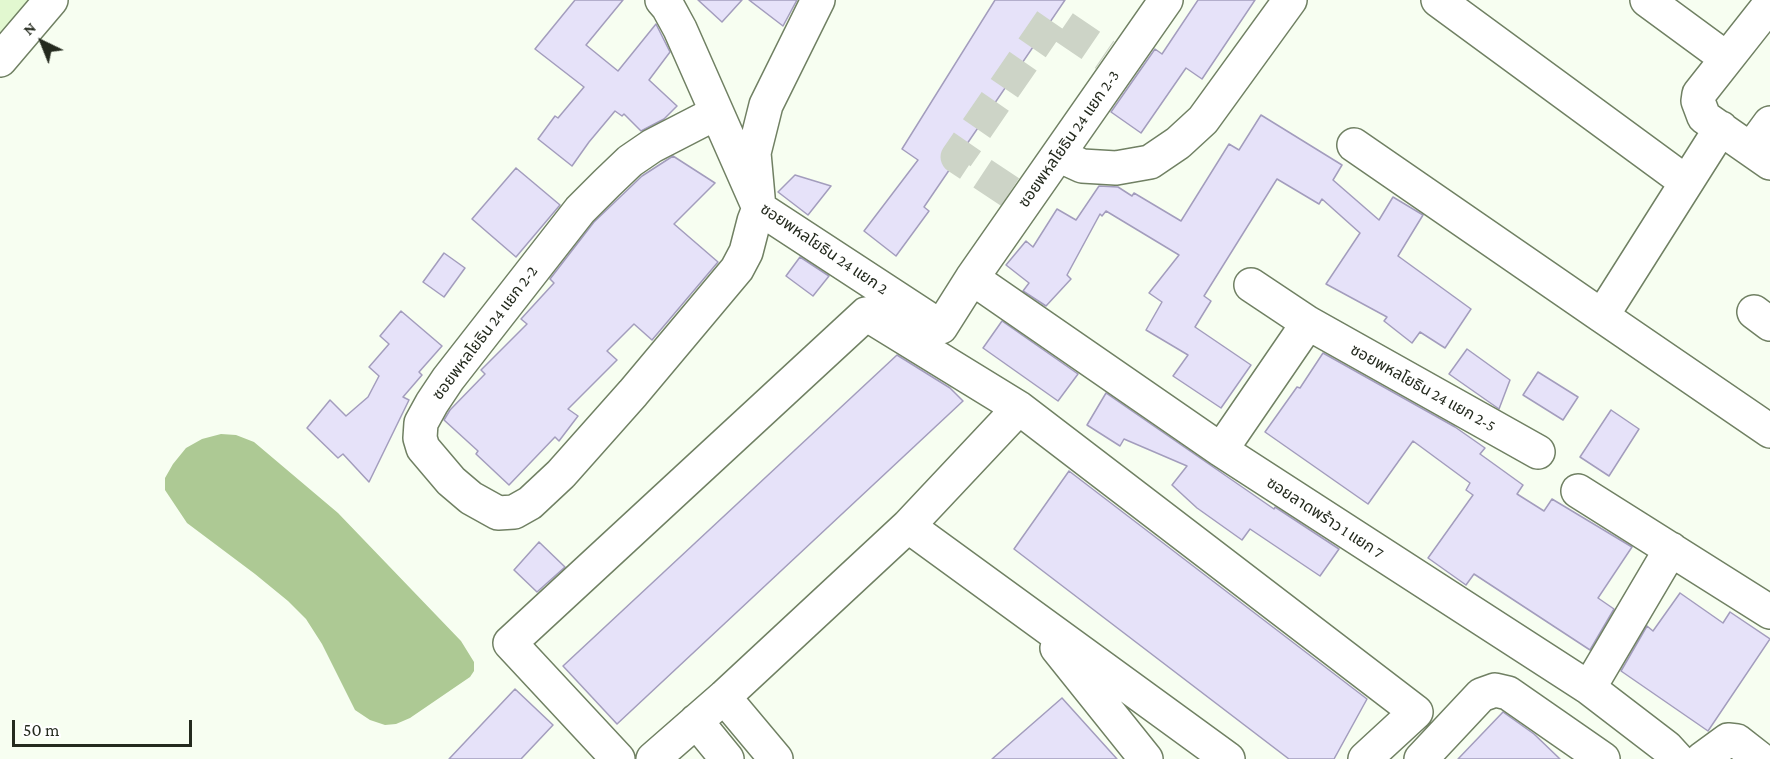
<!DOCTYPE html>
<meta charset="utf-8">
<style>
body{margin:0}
#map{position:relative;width:1770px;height:759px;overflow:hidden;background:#f7fef1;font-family:"Crimson Pro",serif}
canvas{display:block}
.north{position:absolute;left:12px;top:12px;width:60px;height:60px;-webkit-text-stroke:4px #fff;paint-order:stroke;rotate:317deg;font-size:16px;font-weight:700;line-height:24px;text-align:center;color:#242a1e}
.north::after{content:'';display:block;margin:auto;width:21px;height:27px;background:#242a1e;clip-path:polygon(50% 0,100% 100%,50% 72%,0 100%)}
.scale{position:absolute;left:12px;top:720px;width:180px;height:27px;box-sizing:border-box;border:3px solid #242a1e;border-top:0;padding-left:8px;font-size:18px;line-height:21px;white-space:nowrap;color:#242a1e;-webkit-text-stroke:4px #fff;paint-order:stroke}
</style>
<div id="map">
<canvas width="1770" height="759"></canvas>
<div class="north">N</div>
<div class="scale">50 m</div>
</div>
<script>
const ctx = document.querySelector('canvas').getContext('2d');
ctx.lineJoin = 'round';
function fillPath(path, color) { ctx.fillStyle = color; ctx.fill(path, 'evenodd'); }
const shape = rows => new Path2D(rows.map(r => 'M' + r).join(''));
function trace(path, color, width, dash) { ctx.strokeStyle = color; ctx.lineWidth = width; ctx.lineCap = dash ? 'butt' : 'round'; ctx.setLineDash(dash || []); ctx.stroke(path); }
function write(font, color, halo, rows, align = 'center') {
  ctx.font = font + ' "Crimson Pro","Noto Sans Thai",serif'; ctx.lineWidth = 4.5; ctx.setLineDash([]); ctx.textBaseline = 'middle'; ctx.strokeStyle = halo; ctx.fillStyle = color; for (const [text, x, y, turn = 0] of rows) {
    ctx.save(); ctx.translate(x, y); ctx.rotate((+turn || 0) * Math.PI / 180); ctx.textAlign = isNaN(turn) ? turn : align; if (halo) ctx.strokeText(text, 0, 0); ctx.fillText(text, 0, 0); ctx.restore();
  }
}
fillPath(shape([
 [0,0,38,0,0,44]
]), '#e2f8d0');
fillPath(shape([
 [221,434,236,435,254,442,338,513,461,641,474,662,474,671,470,677,410,718,396,724,385,725,370,720,355,710,322,644,306,619,288,601,255,574,187,523,165,490,165,478,173,464,186,448,202,439]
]), '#adc994');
const building = shape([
 [575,0,623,0,586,45,618,71,656,24,670,52,649,80,677,106,664,119,641,131,624,114,622,116,615,111,589,142,572,166,538,139,555,116,558,118,584,87,535,49,575,0],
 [698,0,742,0,722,22,698,0],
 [749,0,797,0,783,26,749,0],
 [995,0,1065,0,924,207,929,211,896,256,864,231,918,160,902,149,995,0],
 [1198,0,1255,0,1202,79,1186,68,1141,133,1111,112,1155,49,1162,54,1198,0],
 [1261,115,1342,165,1333,180,1379,220,1393,197,1423,215,1398,256,1471,309,1445,348,1420,332,1412,343,1384,321,1387,317,1326,284,1360,233,1322,199,1319,204,1277,179,1204,296,1211,301,1195,327,1251,365,1221,408,1173,376,1188,355,1146,330,1162,302,1149,293,1179,255,1106,211,1102,216,1100,214,1067,275,1071,279,1046,306,1023,291,1029,283,1006,265,1026,241,1033,247,1057,209,1076,220,1099,186,1118,187,1132,196,1134,193,1181,221,1229,144,1239,150,1261,115],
 [673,156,715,183,674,224,718,262,652,340,634,324,607,351,617,360,568,409,578,416,559,441,555,437,509,485,476,454,478,451,444,420,450,410,485,374,481,370,527,324,521,319,554,283,550,279,594,222,642,176,673,156],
 [516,168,560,205,516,257,472,219,516,168],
 [795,175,831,186,808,215,778,192,795,175],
 [444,253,465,268,444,297,423,282,444,253],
 [800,257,829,276,813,296,786,276,800,257],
 [401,311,442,346,419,372,422,375,403,397,409,400,369,482,343,454,338,458,307,428,330,400,346,416,368,397,379,376,369,367,389,344,380,336,401,311],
 [1002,321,1078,374,1058,401,983,348,1002,321],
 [1467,349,1510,380,1499,409,1449,374,1467,349],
 [1323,353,1455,427,1485,448,1480,454,1523,485,1517,494,1544,511,1552,499,1632,547,1598,598,1614,609,1590,650,1474,574,1466,585,1428,558,1473,495,1466,490,1470,483,1413,441,1368,504,1265,432,1297,387,1300,388,1323,353],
 [897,355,950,388,963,401,617,724,563,666,897,355],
 [1538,372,1578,397,1563,420,1523,395,1538,372],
 [1106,393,1274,509,1275,507,1339,549,1320,576,1250,529,1242,540,1197,508,1172,485,1187,466,1124,439,1120,446,1087,425,1106,393],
 [1611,410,1639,429,1609,476,1580,457,1611,410],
 [1069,471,1367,699,1334,759,1289,759,1014,549,1069,471],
 [539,542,565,567,537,592,514,570,539,542],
 [1680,593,1723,623,1730,612,1770,639,1708,731,1621,671,1647,626,1653,631,1680,593],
 [515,689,553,725,521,759,449,759,515,689],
 [1062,698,1117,759,992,759,1062,698],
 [1503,712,1534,734,1560,759,1458,759,1503,712]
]);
fillPath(building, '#e6e2f9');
trace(building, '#a39dbd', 1.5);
trace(shape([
 [1010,192,957,157,1052,19,1105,55]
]), '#cdd4c7', 33, [33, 16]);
const minor = shape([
 [662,0,668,7,680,29,759,208,941,327,972,278,1166,0],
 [1438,0,1686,182],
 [1647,0,1726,58],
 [1770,4,1699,94,1698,101,1704,117,1770,163],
 [0,60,51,0],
 [716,113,652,146,630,161,607,183,580,210,448,379,432,403,421,423,420,438,423,448,451,481,471,498,498,513,514,512,530,503,561,474,633,393,737,269,746,252,754,221,759,208,754,153,766,105,818,0],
 [1354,145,1602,316,1721,128],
 [1751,149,1770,123],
 [1058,155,1082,166,1116,168,1150,162,1178,143,1203,120,1290,0],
 [972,278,1221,450,1589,688,1666,747,1677,759],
 [1251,285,1308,323,1538,452],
 [1754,312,1770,324],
 [1602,316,1770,431],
 [1221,450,1308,323],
 [1578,491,1770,612],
 [908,526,1228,759],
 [1057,648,1146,759],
 [1589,688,1671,549],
 [724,697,776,759],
 [696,721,727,759],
 [618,759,510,643,866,314,1019,408,1416,712,1365,759],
 [653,759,724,697,908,526,1019,408],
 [1421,759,1481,695,1495,690,1508,693,1603,759],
 [1702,759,1728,740,1737,741,1760,759]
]);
trace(minor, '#708063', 36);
trace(minor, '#fff', 33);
write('16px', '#242a1e', '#fff', [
 ["ซอยพหลโยธิน 24 แยก 2-3",1069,139,-55],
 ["ซอยพหลโยธิน 24 แยก 2",824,249,34],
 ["ซอยพหลโยธิน 24 แยก 2-2",485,333,-53],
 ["ซอยพหลโยธิน 24 แยก 2-5",1423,388,29],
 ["ซอยลาดพร้าว 1 แยก 7",1325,518,33]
]);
</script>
